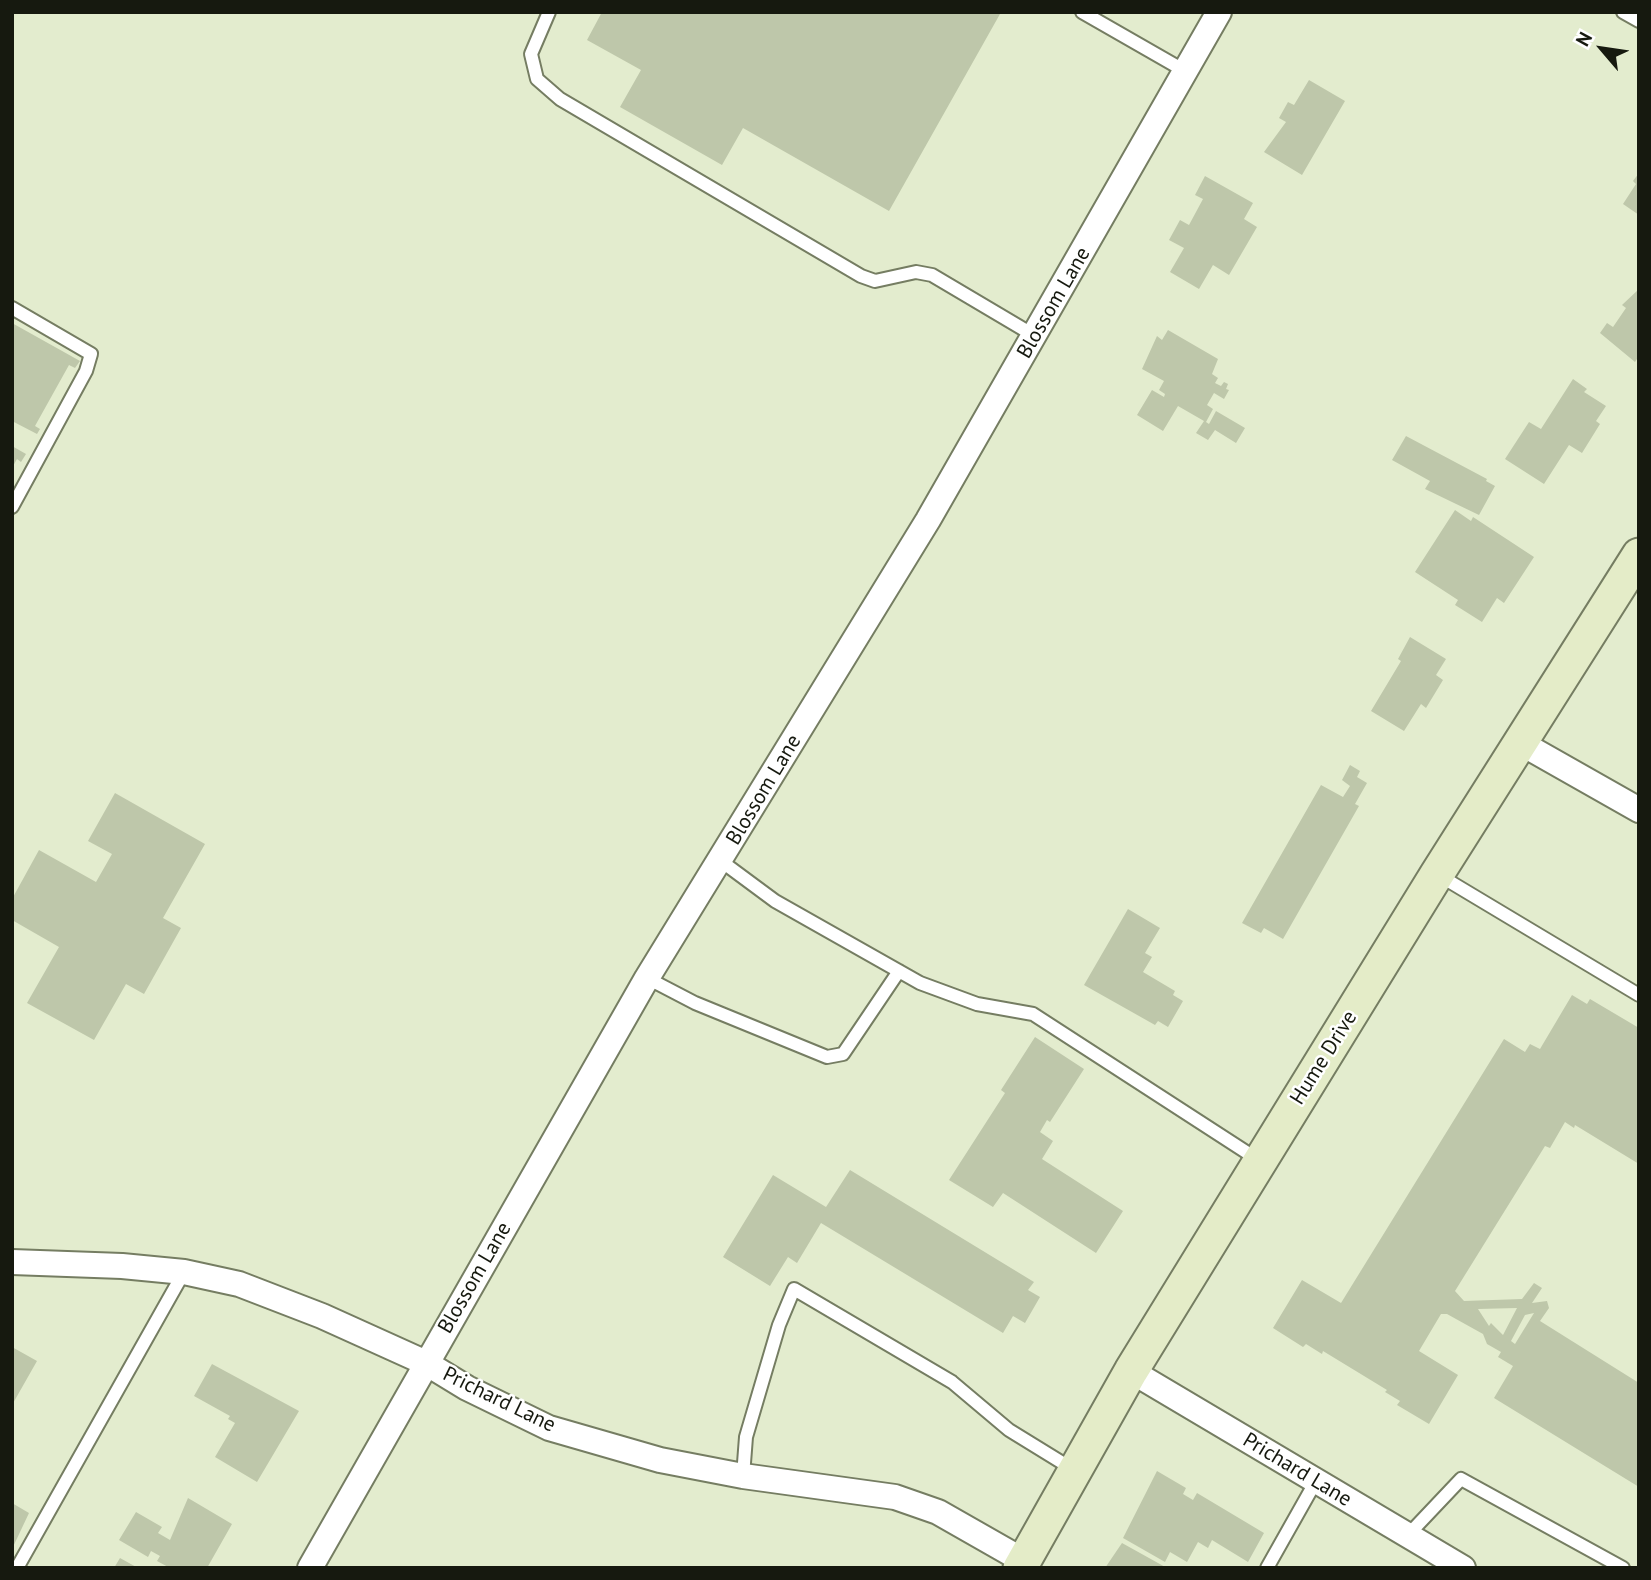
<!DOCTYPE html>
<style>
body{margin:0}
#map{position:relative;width:1651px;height:1580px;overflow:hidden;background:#e3ecce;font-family:"PT Sans",sans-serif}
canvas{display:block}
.frame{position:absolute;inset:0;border:14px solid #16190f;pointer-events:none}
.north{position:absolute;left:1567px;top:14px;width:70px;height:70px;-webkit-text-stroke:5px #fff;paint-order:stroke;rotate:299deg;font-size:19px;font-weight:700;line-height:28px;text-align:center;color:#16190f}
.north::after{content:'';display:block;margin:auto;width:24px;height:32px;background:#16190f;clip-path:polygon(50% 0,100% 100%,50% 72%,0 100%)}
</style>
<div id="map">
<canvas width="1651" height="1580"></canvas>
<div class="frame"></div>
<div class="north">N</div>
</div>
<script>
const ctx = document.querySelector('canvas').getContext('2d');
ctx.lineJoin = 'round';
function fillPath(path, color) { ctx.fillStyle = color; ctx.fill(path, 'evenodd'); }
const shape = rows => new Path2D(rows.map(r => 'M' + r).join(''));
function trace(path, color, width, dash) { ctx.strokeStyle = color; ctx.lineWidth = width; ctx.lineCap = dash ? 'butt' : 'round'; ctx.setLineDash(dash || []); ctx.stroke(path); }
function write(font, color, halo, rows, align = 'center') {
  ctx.font = font + ' "PT Sans",sans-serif'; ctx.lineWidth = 5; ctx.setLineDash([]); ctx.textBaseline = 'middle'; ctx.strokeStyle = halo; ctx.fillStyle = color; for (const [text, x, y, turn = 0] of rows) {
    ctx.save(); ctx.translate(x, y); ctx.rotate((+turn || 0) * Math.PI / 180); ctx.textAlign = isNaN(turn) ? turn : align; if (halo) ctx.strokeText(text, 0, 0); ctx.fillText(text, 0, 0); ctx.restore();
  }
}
fillPath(shape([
 [602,12,997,12,1000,14,889,211,743,128,722,165,620,107,641,70,587,40],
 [1309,80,1345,101,1302,175,1264,152,1286,122,1279,118,1288,102,1294,105],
 [1639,173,1639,215,1623,204,1636,184,1633,181],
 [1205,176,1253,203,1244,219,1257,227,1229,275,1213,265,1199,289,1170,272,1184,248,1169,240,1180,220,1189,225,1203,199,1195,195],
 [1639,289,1639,356,1635,362,1600,333,1607,323,1613,327,1626,308,1622,305],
 [12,323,80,361,75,368,69,365,35,426,40,429,37,434,12,421],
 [1168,330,1218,359,1212,374,1218,378,1215,383,1221,386,1224,382,1228,384,1226,389,1229,390,1224,399,1214,393,1207,405,1213,409,1206,422,1209,424,1216,411,1245,428,1236,443,1215,430,1208,440,1196,433,1204,421,1178,406,1163,431,1137,415,1152,390,1164,397,1165,394,1159,390,1164,381,1142,369,1157,336,1162,340],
 [1573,379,1587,389,1584,392,1606,406,1596,421,1600,424,1582,453,1569,445,1544,484,1505,459,1529,422,1541,429],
 [1406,436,1487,479,1486,481,1495,486,1479,515,1425,489,1430,481,1392,460],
 [12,446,26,454,21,462,17,459,12,468],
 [1455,510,1471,521,1473,517,1534,557,1504,603,1497,598,1482,622,1455,605,1458,600,1415,572],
 [1410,637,1446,659,1436,675,1443,680,1426,708,1421,704,1404,731,1371,711,1401,661,1398,659],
 [1350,765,1360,771,1357,777,1367,783,1355,804,1359,806,1283,939,1264,928,1261,933,1242,923,1321,785,1343,797,1350,786,1342,780],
 [115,793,205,844,163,918,181,928,144,994,126,984,94,1040,27,1003,59,947,12,920,12,899,39,850,96,882,112,854,88,841],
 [1128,909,1160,928,1145,953,1152,957,1143,972,1175,991,1173,995,1183,1001,1168,1027,1158,1021,1155,1025,1084,985],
 [1572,995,1587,1004,1590,999,1639,1028,1639,1164,1575,1125,1574,1128,1565,1122,1550,1148,1545,1146,1455,1291,1464,1301,1522,1299,1534,1283,1542,1288,1532,1303,1547,1301,1549,1308,1540,1321,1639,1383,1639,1487,1494,1398,1513,1366,1498,1357,1501,1352,1487,1344,1483,1334,1447,1314,1441,1314,1419,1351,1458,1375,1429,1424,1397,1405,1400,1401,1385,1392,1387,1390,1323,1351,1322,1354,1306,1344,1303,1347,1273,1328,1302,1280,1341,1303,1504,1039,1525,1052,1530,1044,1540,1049],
 [1517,1308,1503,1335,1491,1323,1489,1326,1478,1309],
 [1534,1313,1515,1344,1511,1341,1525,1315],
 [1035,1037,1084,1069,1050,1122,1047,1120,1040,1132,1053,1141,1042,1159,1123,1211,1096,1253,1003,1193,993,1207,949,1180,1005,1093,1001,1090],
 [850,1170,1034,1282,1028,1290,1040,1297,1025,1323,1013,1316,1003,1333,821,1223,797,1263,788,1257,770,1286,723,1257,773,1175,826,1207],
 [12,1347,37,1361,12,1405],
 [212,1364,299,1411,257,1482,215,1457,235,1423,228,1419,230,1416,194,1396],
 [1157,1471,1186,1488,1183,1494,1193,1500,1197,1493,1264,1533,1248,1562,1212,1540,1208,1548,1198,1542,1187,1562,1170,1552,1165,1562,1123,1538],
 [188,1498,232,1524,207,1568,170,1568,157,1561,160,1556,151,1551,148,1557,119,1540,136,1512,162,1527,158,1533,170,1540],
 [12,1503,29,1513,12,1549],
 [1122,1543,1167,1568,1105,1568],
 [120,1558,138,1568,114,1568]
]), '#bec7aa');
const lane = shape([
 [549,12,531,54,537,79,560,99,861,276,875,281,916,272,932,275,1035,336],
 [1082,12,1185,71],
 [1623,12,1639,21],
 [12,308,91,354,86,371,12,507],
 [721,861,775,901,920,983,977,1004,1033,1014,1260,1161],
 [1437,874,1639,995],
 [647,978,695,1003,827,1057,843,1054,899,971],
 [743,1476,746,1437,779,1325,794,1289,952,1382,1009,1430,1074,1470],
 [1408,1535,1461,1479,1623,1568],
 [17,1568,184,1272],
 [1267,1568,1316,1481]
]);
const street = shape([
 [1519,742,1639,810],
 [12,1262,122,1266,184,1272,239,1284,322,1316,426,1363,467,1388,549,1428,660,1460,743,1476,895,1497,938,1512,1024,1561],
 [1131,1371,1463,1568],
 [310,1568,647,978,928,520,1219,12]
]);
const secondary = shape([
 [1020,1568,1131,1371,1437,874,1639,555]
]);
trace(lane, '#757d62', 16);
trace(street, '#757d62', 28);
trace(secondary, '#757d62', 37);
trace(lane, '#fff', 12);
trace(street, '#fff', 24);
trace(secondary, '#e4ecc8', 33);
write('21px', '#16190f', '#fff', [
 ["Blossom Lane",1054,303,-60],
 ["Blossom Lane",764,790,-59],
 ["Hume Drive",1324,1058,-58],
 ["Blossom Lane",475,1278,-60],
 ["Prichard Lane",499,1400,26],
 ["Prichard Lane",1297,1470,31]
]);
</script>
